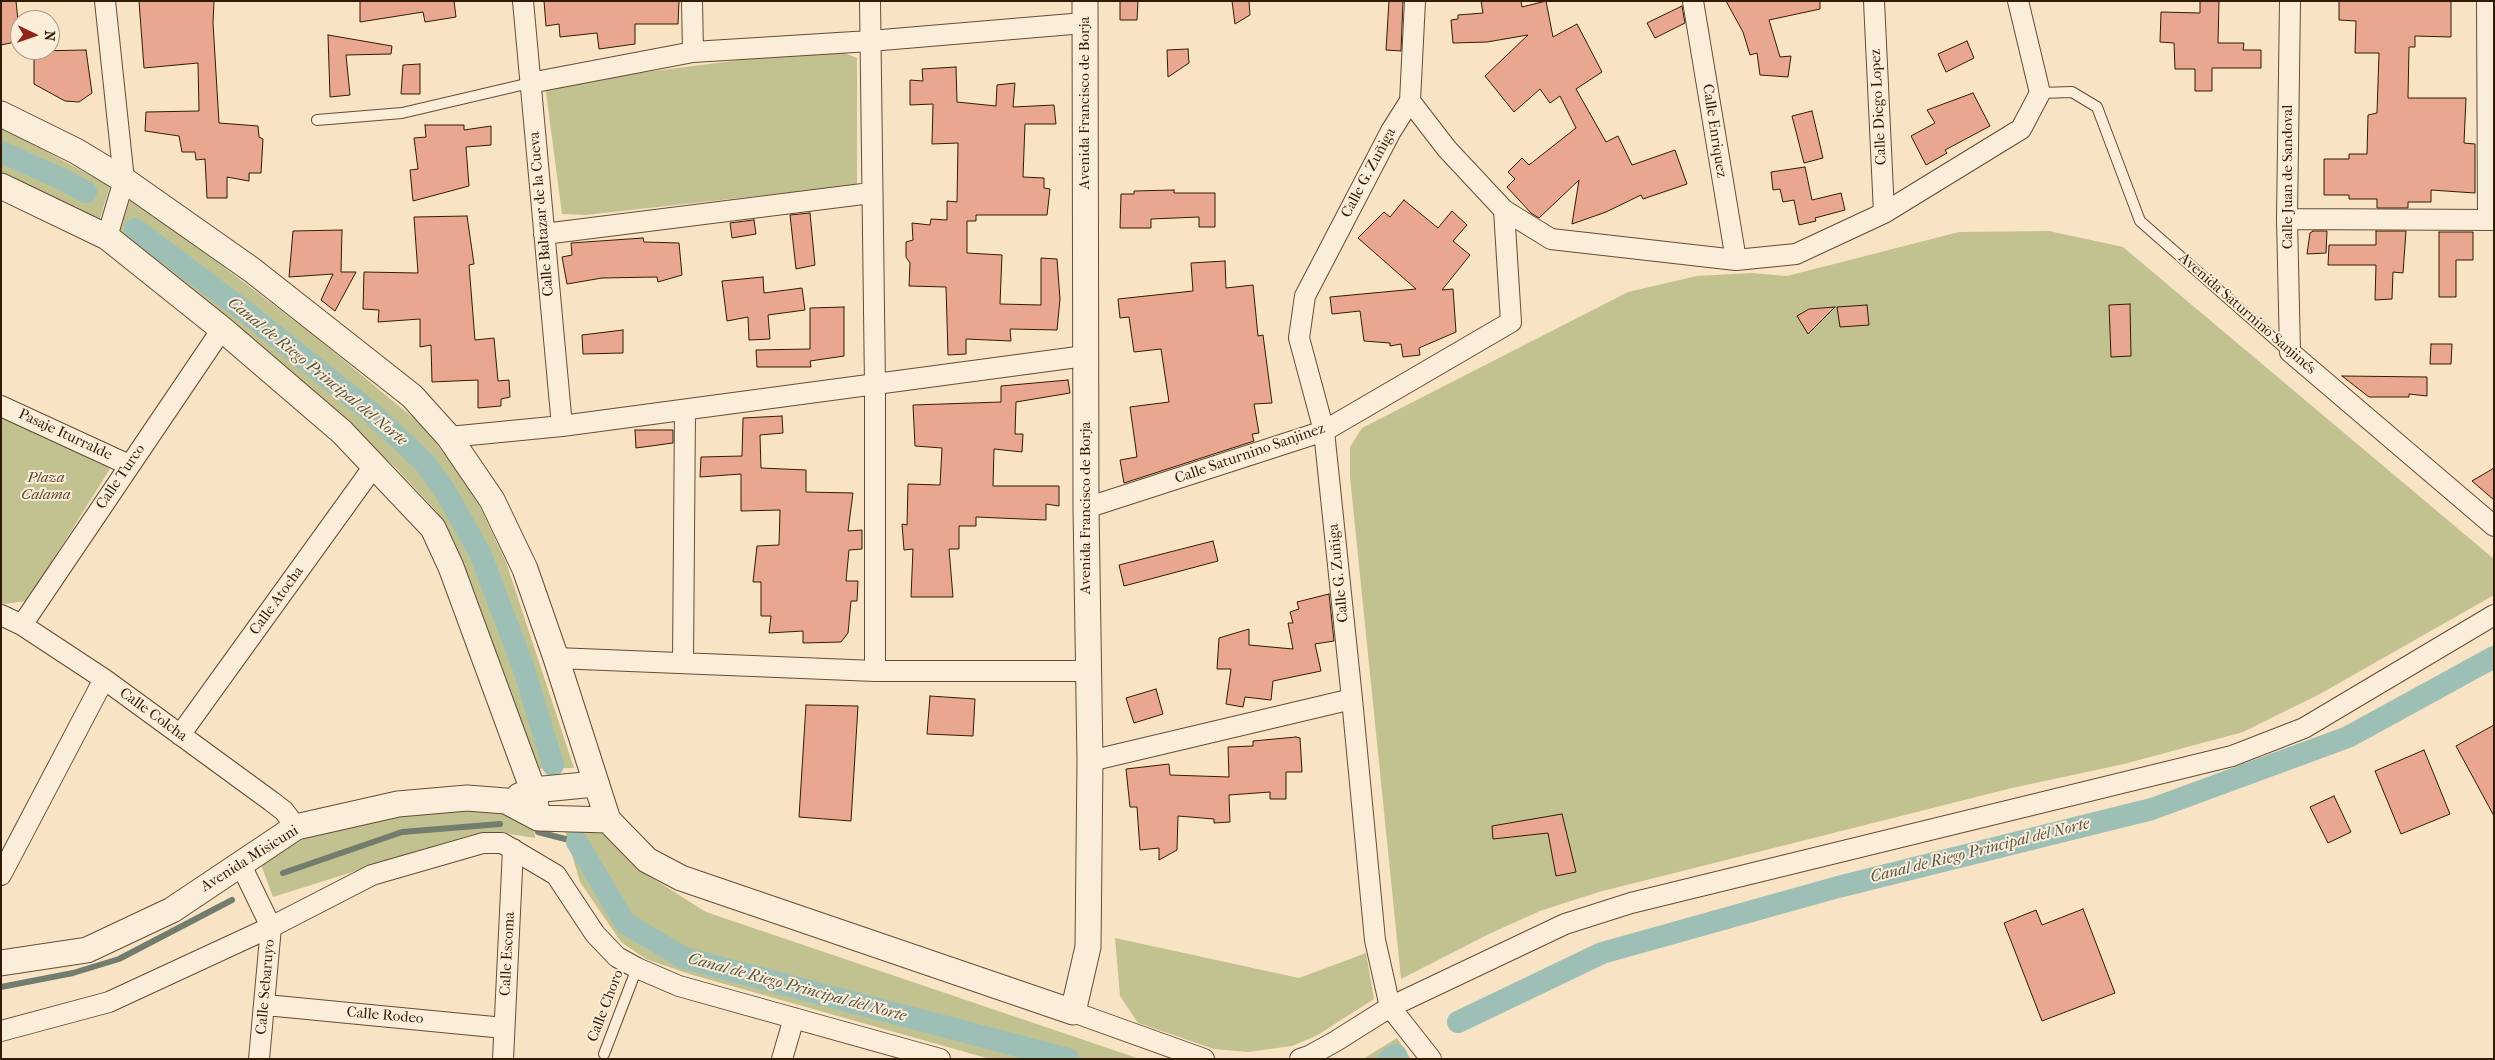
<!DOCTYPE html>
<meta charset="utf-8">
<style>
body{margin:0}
#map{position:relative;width:2495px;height:1060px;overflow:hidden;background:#f8e4c5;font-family:"IM FELL French Canon",serif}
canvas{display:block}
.frame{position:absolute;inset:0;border:2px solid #321b04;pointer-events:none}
.north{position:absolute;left:10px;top:10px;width:50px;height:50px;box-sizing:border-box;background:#faedd9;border:1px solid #aa9984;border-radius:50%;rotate:93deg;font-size:14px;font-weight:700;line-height:20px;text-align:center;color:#321b04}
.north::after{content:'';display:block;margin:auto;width:18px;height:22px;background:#8f2418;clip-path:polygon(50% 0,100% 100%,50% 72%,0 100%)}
</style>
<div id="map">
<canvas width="2495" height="1060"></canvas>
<div class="frame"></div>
<div class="north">N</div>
</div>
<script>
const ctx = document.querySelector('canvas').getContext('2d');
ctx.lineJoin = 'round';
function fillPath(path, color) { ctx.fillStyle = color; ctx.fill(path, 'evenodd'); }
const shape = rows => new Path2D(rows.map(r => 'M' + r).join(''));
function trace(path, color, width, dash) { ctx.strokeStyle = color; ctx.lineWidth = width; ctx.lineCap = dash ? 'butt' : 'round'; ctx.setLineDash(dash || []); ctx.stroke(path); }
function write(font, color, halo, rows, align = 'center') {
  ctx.font = font + ' "IM FELL French Canon",serif'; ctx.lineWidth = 4; ctx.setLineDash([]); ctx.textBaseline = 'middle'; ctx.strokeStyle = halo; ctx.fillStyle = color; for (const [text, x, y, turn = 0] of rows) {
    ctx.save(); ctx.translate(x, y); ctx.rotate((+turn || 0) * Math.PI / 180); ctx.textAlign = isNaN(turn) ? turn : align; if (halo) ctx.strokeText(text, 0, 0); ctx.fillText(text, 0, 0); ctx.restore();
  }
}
fillPath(shape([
 [833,48,857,58,857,185,586,215,562,214,545,85],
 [1,127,110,186,99,222,1,176],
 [130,200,191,242,317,338,422,425,471,488,506,562,574,768,534,769,449,538,437,512,397,469,316,393,120,231],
 [2049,231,2123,247,2494,559,2494,595,2320,694,2243,732,2124,764,2012,788,1599,892,1540,911,1489,934,1401,979,1350,477,1350,447,1362,428,1628,292,1697,276,1751,273,1787,276,1959,232],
 [1,417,99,461,110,469,27,601,4,604,1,603],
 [493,808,533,818,535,838,498,832,470,835,273,897,260,862,288,845,330,829,386,813],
 [563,825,598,827,641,871,706,912,1140,1059,990,1059,689,974,646,959,621,942,580,882],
 [1115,938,1299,978,1366,953,1374,999,1316,1036,1292,1046,1248,1052,1214,1049,1138,1023,1120,996],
 [1397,1038,1411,1059,1363,1059]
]), '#c2c291');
trace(shape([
 [538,832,577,842],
 [283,873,402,832,500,824],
 [1,987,73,973,119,959,232,900]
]), '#727d6e', 6);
trace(shape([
 [1,152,62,179,86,192],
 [135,229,247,313,373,414,425,463,445,491,480,553,524,669,553,765],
 [577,842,625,923,684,958,1068,1059],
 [1458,1022,1602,953,1838,887,2152,809,2348,737,2494,657],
 [1389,1059,1396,1055]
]), '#9dbfb5', 22);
const building = shape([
 [1,1,16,1,20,41,1,45,1,1],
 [139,1,214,1,213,23,219,123,258,126,259,137,263,139,261,173,249,173,249,181,227,177,227,198,207,198,205,159,196,160,195,152,182,152,179,136,145,131,146,112,199,111,198,63,144,68,139,1],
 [360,1,454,1,456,17,425,22,423,12,360,22,360,1],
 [544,1,679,1,678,24,635,24,635,44,599,49,597,33,560,37,559,24,546,26,544,1],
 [1120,1,1138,1,1137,20,1120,20,1120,1],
 [1232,1,1249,1,1250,15,1235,24,1232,1],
 [1389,1,1403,1,1401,51,1386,50,1389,1],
 [1481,1,1521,1,1522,7,1546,1,1553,37,1577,24,1602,72,1576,89,1606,142,1618,136,1632,165,1675,150,1687,184,1643,199,1641,195,1606,212,1572,224,1579,180,1539,218,1531,213,1507,187,1515,179,1508,172,1522,158,1529,165,1576,128,1560,96,1550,103,1540,89,1514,112,1485,76,1528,35,1487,42,1453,43,1451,20,1458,19,1458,15,1483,13,1481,1],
 [1726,1,1820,1,1820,9,1769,20,1780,57,1791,56,1788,77,1760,75,1757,53,1750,55,1743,32,1726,1],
 [2200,1,2219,1,2218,43,2244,43,2243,50,2261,50,2261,68,2212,68,2212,91,2195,91,2195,69,2175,69,2174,43,2160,42,2161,12,2200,13,2200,1],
 [2339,1,2451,1,2451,37,2415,36,2415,47,2409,47,2408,98,2466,98,2464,143,2475,144,2475,193,2431,190,2431,202,2408,202,2408,208,2377,208,2377,199,2349,199,2349,195,2324,195,2324,159,2349,159,2349,154,2367,154,2368,115,2377,113,2379,53,2355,53,2356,21,2339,20,2339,1],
 [1682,6,1685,23,1655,38,1647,23,1682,6],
 [328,35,392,46,391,54,346,55,350,95,330,97,328,35],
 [1967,41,1974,58,1946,72,1938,54,1967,41],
 [1188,49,1189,63,1168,77,1167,50,1188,49],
 [86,50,92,93,79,102,65,101,34,84,34,51,86,50],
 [420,64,420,94,401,94,403,65,420,64],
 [956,67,957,102,996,106,997,85,1015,83,1013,107,1054,105,1056,124,1025,124,1023,177,1044,178,1044,188,1050,189,1047,215,976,215,976,221,967,221,967,253,1002,255,1000,304,1041,305,1041,258,1057,259,1060,299,1057,330,1010,329,1011,341,966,339,966,354,948,355,946,287,909,286,910,263,906,257,906,242,913,240,912,223,930,225,931,219,947,220,947,201,957,202,958,143,932,144,933,104,910,105,910,80,923,81,922,69,956,67],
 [1973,93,1990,126,1945,150,1947,153,1926,165,1911,136,1935,123,1927,110,1973,93],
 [1812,111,1823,158,1804,163,1792,116,1812,111],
 [425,125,464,125,464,130,491,126,491,145,466,147,469,186,413,201,410,170,418,169,414,138,426,137,425,125],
 [1805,167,1812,200,1841,193,1845,210,1815,218,1816,221,1799,225,1794,200,1783,202,1780,189,1773,190,1771,172,1805,167],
 [1174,190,1174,193,1215,193,1215,227,1199,227,1199,217,1151,219,1151,228,1120,228,1121,194,1134,194,1134,191,1174,190],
 [1404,200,1438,228,1452,211,1467,225,1453,241,1470,255,1442,290,1453,289,1456,332,1419,348,1420,355,1403,357,1401,344,1390,346,1390,343,1364,341,1360,311,1332,314,1330,297,1416,289,1358,238,1384,212,1390,217,1404,200],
 [810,213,815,265,796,269,790,215,810,213],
 [467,216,474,264,469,265,475,340,494,338,498,381,509,380,510,397,501,399,501,406,478,408,478,380,432,382,431,345,420,347,420,319,378,322,379,310,363,309,364,272,418,273,414,217,467,216],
 [754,220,756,234,732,238,730,223,754,220],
 [342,230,341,272,356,272,335,311,321,300,333,274,289,277,293,231,342,230],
 [2313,231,2327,231,2326,253,2307,254,2310,233,2313,231],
 [2376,231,2406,231,2403,273,2393,272,2392,299,2375,300,2376,265,2328,265,2329,245,2376,245,2376,231],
 [2439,232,2473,232,2473,260,2456,260,2456,297,2439,297,2439,232],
 [643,238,644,242,679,243,682,275,658,282,657,277,602,278,567,284,562,257,572,255,571,243,643,238],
 [1225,261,1226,288,1253,285,1258,336,1263,335,1272,403,1254,404,1259,433,1252,434,1254,441,1124,483,1120,460,1137,457,1130,407,1169,402,1161,349,1134,352,1129,317,1120,318,1118,299,1193,291,1191,263,1225,261],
 [763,277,764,293,802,288,805,310,768,315,770,339,749,340,748,317,727,321,722,281,763,277],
 [2130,304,2131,356,2111,357,2109,305,2130,304],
 [1867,305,1869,325,1840,327,1837,307,1867,305],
 [844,307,844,356,810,361,811,367,757,367,756,350,810,349,810,308,844,307],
 [1835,307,1808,334,1797,316,1809,309,1835,307],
 [623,330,623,353,583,354,582,335,623,330],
 [2431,344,2452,344,2451,364,2430,364,2431,344],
 [2342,376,2427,377,2427,396,2409,394,2409,397,2369,397,2342,376],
 [1068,380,1070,393,1016,402,1015,434,1023,434,1022,452,994,449,993,486,1059,486,1059,506,1046,504,1046,520,976,517,976,526,959,526,959,549,949,549,953,597,911,597,913,549,904,550,902,524,907,525,908,484,940,485,942,448,915,446,913,405,1001,402,1001,386,1068,380],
 [782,416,783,433,760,435,761,468,806,470,806,492,853,493,848,531,862,530,862,549,849,550,846,581,858,581,857,601,851,601,848,633,841,642,803,643,803,631,769,633,771,616,761,616,761,582,753,582,757,546,779,545,780,510,741,511,741,474,700,477,701,457,742,456,743,418,782,416],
 [635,430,673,430,673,443,636,448,635,430],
 [2494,468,2494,500,2472,481,2494,468],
 [1213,541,1218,561,1124,586,1119,565,1213,541],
 [1329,594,1334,641,1315,644,1321,671,1273,681,1271,700,1245,697,1243,707,1226,704,1231,669,1217,669,1219,638,1249,629,1249,645,1293,649,1288,623,1293,623,1290,612,1299,609,1297,602,1329,594],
 [1156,689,1163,714,1134,723,1126,698,1156,689],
 [930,696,975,699,973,736,927,734,930,696],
 [806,705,858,706,851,821,799,817,806,705],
 [2494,725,2494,816,2456,746,2494,725],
 [1296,737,1300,738,1302,772,1286,772,1286,799,1270,799,1270,792,1229,795,1230,822,1214,823,1214,819,1178,816,1177,850,1159,860,1159,848,1140,850,1137,807,1130,807,1126,769,1169,764,1170,775,1229,777,1228,747,1253,746,1253,741,1296,737],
 [2424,750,2450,814,2401,834,2375,771,2424,750],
 [2334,796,2351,832,2328,843,2310,807,2334,796],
 [1562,814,1576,872,1556,876,1548,833,1493,839,1492,826,1562,814],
 [2083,909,2115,993,2042,1021,2004,923,2036,910,2042,925,2083,909]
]);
fillPath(building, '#e8a78e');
trace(building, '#321b04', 1);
const service = shape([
 [2040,93,2072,92,2097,107,2140,221,2289,352],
 [317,120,402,113,530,83],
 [604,1054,637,968]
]);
const minor = shape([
 [105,1,124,180,107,237],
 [523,1,562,426],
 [692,1,693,52],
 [870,1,875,386,875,671],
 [1415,1,1410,101,1447,149,1504,210,1551,239,1736,260,1796,254,1884,213,2021,129,2040,93,2018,1],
 [1693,1,1736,260],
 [1874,1,1884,213],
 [2290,1,2287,219,2290,352,2494,526],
 [2487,1,2488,220],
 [530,83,693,52,870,41,1084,23],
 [1410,101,1391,131,1305,296,1299,338,1324,431,1352,699,1375,940,1390,1007,1431,1059],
 [2287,219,2494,220],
 [544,234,871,193],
 [1,406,129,465],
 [449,437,562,426,1085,356],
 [1086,508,1324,431,1511,322,1504,210],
 [1,615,22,625,104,679,271,801,284,811,296,827],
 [22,625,222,329],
 [556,658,875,671,1087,671],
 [683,662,685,410],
 [180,735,374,466],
 [1090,761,1352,699],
 [240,863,271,927,259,1059],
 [1,875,104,679],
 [266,1005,504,1028],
 [1073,1012,1204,1059],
 [1,1031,109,1002,271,927,372,875,483,843,502,843,556,875,595,934,617,957,637,968,679,986,940,1059],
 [503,1059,513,849],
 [782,1059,794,1018],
 [1300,1059,1309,1056,1336,1041,1390,1007,1565,924,1631,903,2232,756,2304,728,2494,615]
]);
const tertiary = shape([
 [1,114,76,151,124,180,252,270,412,396,449,437,492,500,525,569,556,658,608,820,647,860,681,878,1073,1012,1088,947,1090,761,1086,508,1085,1],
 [1,186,107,237,222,329,342,432,433,528,451,567,533,790,538,818],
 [519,796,533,790,595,784],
 [1,963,87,950,172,910,296,827,398,804,467,798,506,801,538,818,608,820]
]);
trace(service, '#644d34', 12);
trace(minor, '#644d34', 22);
trace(tertiary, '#644d34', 27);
trace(service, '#faedd9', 10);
trace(minor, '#faedd9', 20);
trace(tertiary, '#faedd9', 25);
write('15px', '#321b04', '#faedd9', [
 ["Avenida Francisco de Borja",1085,103,-90],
 ["Calle Diego Lopez",1879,107,-93],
 ["Calle Enriquez",1714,131,81],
 ["Calle G. Zuñiga",1369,173,-62],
 ["Calle Juan de Sandoval",2288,177,-90],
 ["Calle Baltazar de la Cueva",542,214,-95],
 ["Avenida Saturnino Sanjinés",2247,314,41],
 ["Pasaje Iturralde",65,435,25],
 ["Calle Saturnino Sanjinez",1250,454,-19],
 ["Calle Turco",121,477,-56],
 ["Avenida Francisco de Borja",1086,508,-90],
 ["Calle G. Zuñiga",1339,573,-96],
 ["Calle Atocha",277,601,-54],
 ["Calle Colcha",153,715,36],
 ["Avenida Misicuni",250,859,-32],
 ["Calle Escoma",508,954,-87],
 ["Calle Sebaruyo",266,987,-85],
 ["Calle Choro",606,1006,-69],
 ["Calle Rodeo",385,1016,5]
]);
write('italic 15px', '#5d4d2e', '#faedd9', [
 ["Plaza",46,478],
 ["Calama",46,495]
]);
write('italic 16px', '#575442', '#faedd9', [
 ["Canal de Riego Principal del Norte",317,372,39],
 ["Canal de Riego Principal del Norte",1980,851,-14],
 ["Canal de Riego Principal del Norte",797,988,15]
]);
</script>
